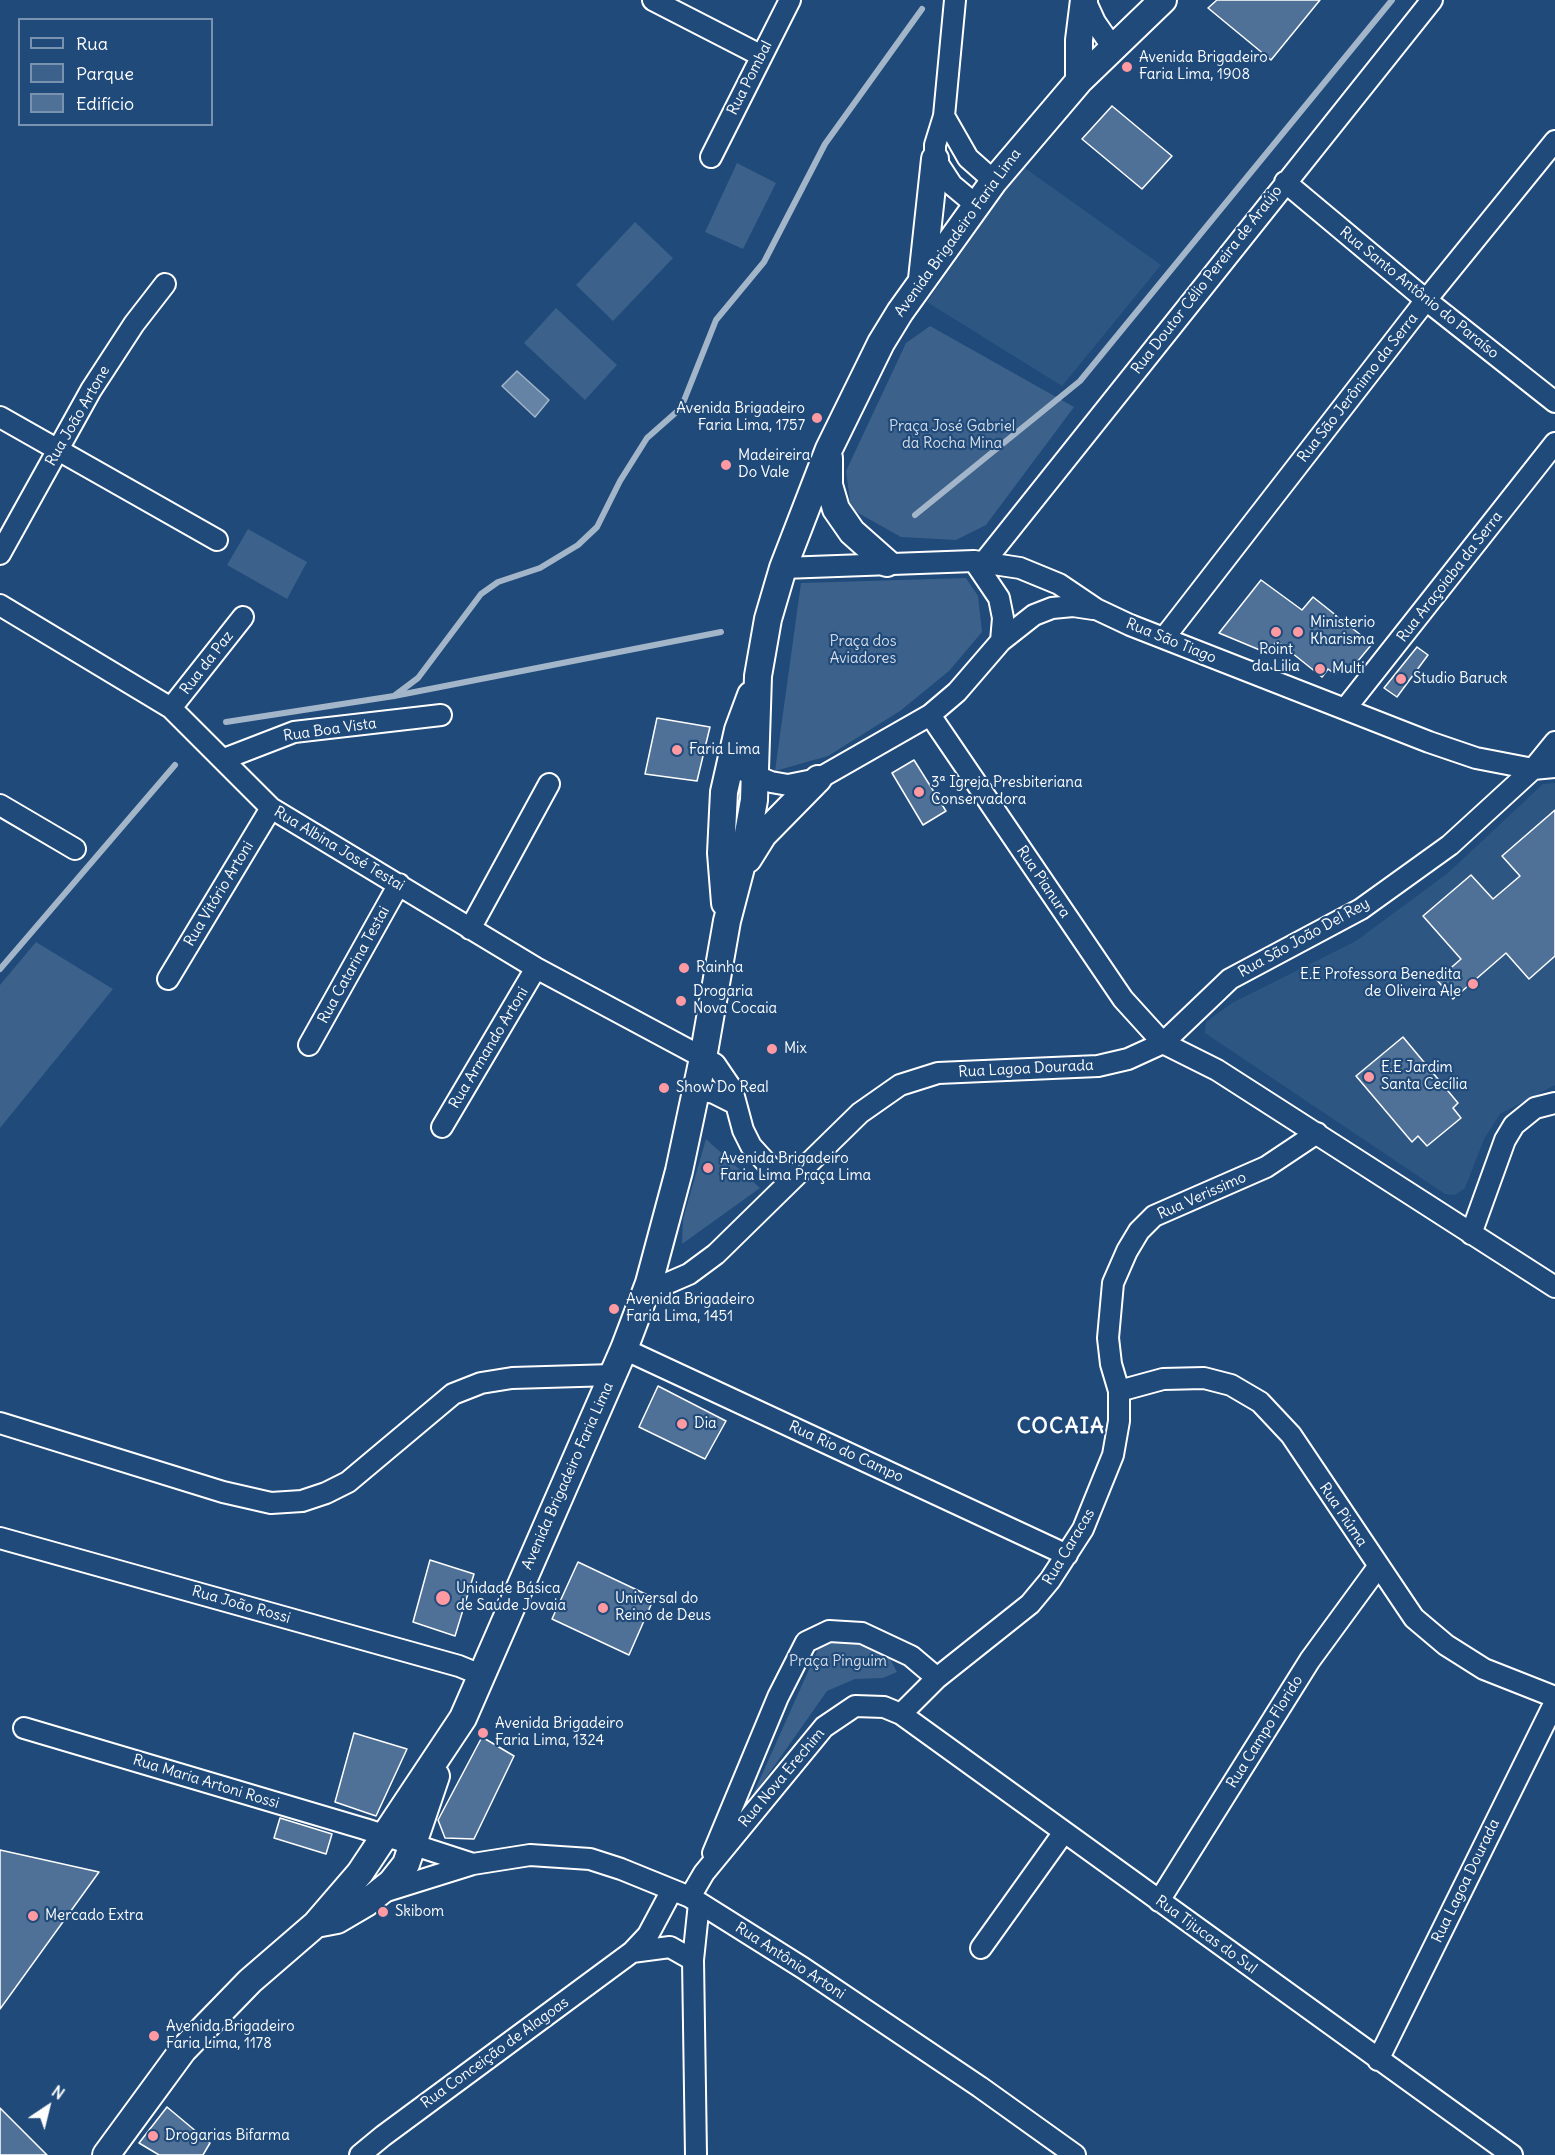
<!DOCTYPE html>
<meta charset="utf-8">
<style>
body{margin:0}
#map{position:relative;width:1555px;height:2155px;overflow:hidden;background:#1f4a7a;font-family:Delius,sans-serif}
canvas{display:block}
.legend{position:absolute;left:18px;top:18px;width:195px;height:108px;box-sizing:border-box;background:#1f4a7a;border:2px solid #7992af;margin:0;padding:8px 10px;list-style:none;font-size:18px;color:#fff}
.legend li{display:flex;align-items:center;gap:12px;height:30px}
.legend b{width:30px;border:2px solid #7992af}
.north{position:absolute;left:18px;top:2077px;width:60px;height:60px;-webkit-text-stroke:4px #1f4a7a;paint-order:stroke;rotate:35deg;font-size:16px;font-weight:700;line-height:24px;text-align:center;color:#fff}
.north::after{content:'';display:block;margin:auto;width:21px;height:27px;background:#fff;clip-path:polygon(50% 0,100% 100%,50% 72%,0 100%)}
</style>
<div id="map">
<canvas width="1555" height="2155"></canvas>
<ul class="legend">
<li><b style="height:8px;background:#1f4a7a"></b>Rua</li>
<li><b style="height:16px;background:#3c618b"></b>Parque</li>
<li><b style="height:16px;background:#507197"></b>Edifício</li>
</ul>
<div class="north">N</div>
</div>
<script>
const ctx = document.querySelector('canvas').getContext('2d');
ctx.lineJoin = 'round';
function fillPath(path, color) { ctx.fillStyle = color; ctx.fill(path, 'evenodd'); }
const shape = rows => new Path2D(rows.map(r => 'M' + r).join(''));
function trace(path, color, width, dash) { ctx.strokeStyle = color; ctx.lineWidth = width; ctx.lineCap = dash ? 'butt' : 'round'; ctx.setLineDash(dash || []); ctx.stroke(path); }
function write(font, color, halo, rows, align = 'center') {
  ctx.font = font + ' Delius,sans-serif'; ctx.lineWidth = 4.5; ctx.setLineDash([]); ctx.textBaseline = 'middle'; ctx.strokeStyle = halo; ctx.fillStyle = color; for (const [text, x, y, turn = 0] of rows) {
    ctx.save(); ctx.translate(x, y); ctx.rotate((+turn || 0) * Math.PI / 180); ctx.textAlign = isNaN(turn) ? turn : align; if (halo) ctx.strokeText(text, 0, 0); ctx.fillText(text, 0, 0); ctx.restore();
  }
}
fillPath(shape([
 [1022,166,1161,265,1062,386,927,302],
 [1555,783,1555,1085,1500,1114,1484,1139,1465,1188,1455,1195,1445,1194,1205,1033,1206,1022,1232,1003,1356,941,1448,873,1543,784]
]), '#2e5683');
fillPath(shape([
 [737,163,776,183,743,249,705,232],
 [635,222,673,258,613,321,576,285],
 [556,308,617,365,585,400,524,343],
 [930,326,1074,407,986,525,956,540,901,537,851,509,846,471,906,343],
 [248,529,307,562,287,599,227,565],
 [966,578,978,596,982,632,949,671,900,711,828,756,775,771,801,583],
 [36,942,113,989,0,1128,0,985],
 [706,1139,760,1188,682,1244,683,1219],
 [823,1638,868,1643,890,1659,897,1672,883,1678,855,1679,827,1691,751,1799]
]), '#3c618b');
const water = shape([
 [517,371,549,400,535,417,502,386,517,371]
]);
fillPath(water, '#6583a4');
trace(water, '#a3b5c8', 1.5);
trace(shape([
 [915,515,1080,381,1392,0],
 [394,696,418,678,481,594,498,582,540,568,578,545,597,527,620,481,647,438,681,408,716,320,764,262,825,144,922,9],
 [226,722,394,696,721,632],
 [0,969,175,765]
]), '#a3b5c8', 6);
const building = shape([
 [1217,0,1320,0,1271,60,1208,8,1217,0],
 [1112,106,1172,156,1142,189,1082,139,1112,106],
 [1261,580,1302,610,1313,597,1372,644,1348,673,1340,668,1335,674,1328,669,1322,677,1277,641,1267,653,1219,633,1261,580],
 [1417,647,1428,655,1397,697,1384,688,1417,647],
 [657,718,710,727,697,781,645,774,657,718],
 [914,760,946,811,923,825,892,773,914,760],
 [1555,810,1555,956,1529,979,1506,953,1453,999,1437,980,1461,959,1423,916,1471,875,1493,899,1520,876,1502,856,1555,810],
 [1403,1037,1458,1103,1453,1108,1461,1118,1427,1146,1418,1136,1412,1142,1356,1076,1403,1037],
 [658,1386,726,1421,705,1459,639,1427,658,1386],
 [430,1560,474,1574,455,1636,413,1622,430,1560],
 [578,1562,654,1598,629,1655,552,1619,578,1562],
 [354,1733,407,1749,376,1816,335,1802,354,1733],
 [482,1737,514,1756,474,1839,445,1838,438,1820,482,1737],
 [280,1818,332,1834,326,1854,274,1838,280,1818],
 [0,1850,99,1872,0,2009,0,1850],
 [167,2107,210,2143,203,2155,159,2155,139,2143,167,2107],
 [0,2108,47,2155,0,2155,0,2108]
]);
fillPath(building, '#507197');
trace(building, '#fff', 1.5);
const minor = shape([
 [653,0,760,55],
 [955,0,944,116,935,145,935,159,952,185,976,205],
 [1085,0,1095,22,1113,48],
 [944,116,968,158,994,181],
 [711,157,790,0],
 [1285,182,1426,300,1555,402],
 [0,417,217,540],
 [0,554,91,390,134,324,165,284],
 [974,561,999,598,1003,618,1001,641],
 [984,562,1432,0],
 [783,568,974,561,1020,568,1059,584,1096,609,1130,625,1429,742,1476,758,1533,769,1555,767],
 [0,605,171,708,271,808,536,968,715,1064,732,1089,743,1130,751,1146,772,1169,795,1175],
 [1164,638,1426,300,1555,141],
 [171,708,243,617],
 [1345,709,1555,443],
 [930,715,1123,999,1163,1043,1217,1070,1555,1287],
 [224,759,294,732,441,715],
 [744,771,771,782,788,785,818,779,930,715,957,692,1001,641,1034,615,1052,608,1073,606,1093,609],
 [0,805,75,849],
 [470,929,549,784],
 [168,979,271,808],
 [309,1045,399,884],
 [697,1090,714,1093,736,1104],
 [442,1127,536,968],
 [1471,1234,1505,1140,1514,1125,1535,1108,1555,1103],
 [645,1293,689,1274,716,1254,860,1113,900,1085,938,1073,1098,1066,1128,1059,1163,1043,1230,979,1361,909,1450,845,1533,769,1555,742],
 [624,1349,1067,1555],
 [1119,1391,1163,1379,1204,1378,1231,1385,1260,1402,1291,1435,1414,1618,1446,1645,1484,1669,1555,1697],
 [0,1423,223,1492,271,1503,302,1501,326,1493,348,1482,453,1394,481,1383,512,1378,613,1375],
 [0,1538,459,1666,481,1675],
 [901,1714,937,1678,1030,1604,1050,1580,1083,1529,1113,1455,1119,1421,1119,1391,1111,1364,1108,1338,1113,1283,1127,1251,1139,1231,1154,1216,1266,1167,1317,1133],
 [24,1728,365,1829,473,1864],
 [713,1853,778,1697,806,1642,829,1631,862,1633,911,1656,937,1678],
 [380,1893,473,1864,530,1855,590,1859,621,1869,690,1897,803,1968,980,2087,1075,2155],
 [690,1897,704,1873,824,1727,855,1706,884,1707,901,1714,1512,2155],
 [1159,1901,1310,1660,1378,1567],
 [981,1948,1064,1832],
 [632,1952,670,1947,693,1960],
 [1378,2060,1555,1702],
 [360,2155,383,2136,632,1952,648,1935,672,1890],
 [696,2155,693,1960,699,1903]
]);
const major = shape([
 [1079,81,1079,40,1084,0],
 [922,279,935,159],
 [829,458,829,485,836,509,852,532,887,563],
 [748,859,763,835,818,779],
 [725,903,721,853,724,792,738,730,751,695],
 [316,1924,337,1920,366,1903,391,1883,406,1864,436,1776],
 [106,2155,183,2050,250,1981,316,1924,360,1873,463,1718,624,1349,649,1283,679,1171,703,1058,727,921,744,856,754,800,758,676,768,619,783,568,829,449,881,343,900,312,994,181,1079,81,1163,0]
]);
trace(minor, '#fff', 24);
trace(major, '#fff', 30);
trace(minor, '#1f4a7a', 20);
trace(major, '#1f4a7a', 26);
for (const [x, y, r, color] of [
 [1127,67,6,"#ff9aa2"],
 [817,418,6,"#ff9aa2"],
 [726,465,6,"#ff9aa2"],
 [1276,632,6,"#ff9aa2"],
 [1298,632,6,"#ff9aa2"],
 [1320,669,6,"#ff9aa2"],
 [1401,679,6,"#ff9aa2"],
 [677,750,6,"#ff9aa2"],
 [919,792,6,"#ff9aa2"],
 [684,968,6,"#ff9aa2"],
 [1473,984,6,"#ff9aa2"],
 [681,1001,6,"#ff9aa2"],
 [772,1049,6,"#ff9aa2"],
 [1369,1077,6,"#ff9aa2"],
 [664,1088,6,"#ff9aa2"],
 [708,1168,6,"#ff9aa2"],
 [614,1309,6,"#ff9aa2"],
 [682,1424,6,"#ff9aa2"],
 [443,1598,8,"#ff9aa2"],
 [603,1608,6,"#ff9aa2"],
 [483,1733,6,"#ff9aa2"],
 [383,1912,6,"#ff9aa2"],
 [33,1916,6,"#ff9aa2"],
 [154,2036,6,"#ff9aa2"],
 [153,2136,6,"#ff9aa2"]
]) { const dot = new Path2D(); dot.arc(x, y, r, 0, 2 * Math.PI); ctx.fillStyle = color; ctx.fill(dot); trace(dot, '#1f4a7a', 2); }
write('15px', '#fff', '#1f4a7a', [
 ["Avenida Brigadeiro",1139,58],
 ["Faria Lima, 1908",1139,75],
 ["Avenida Brigadeiro",805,409,"right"],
 ["Faria Lima, 1757",805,426,"right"],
 ["Madeireira",738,456],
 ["Do Vale",738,473],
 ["Ministerio",1310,623],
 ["Kharisma",1310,640],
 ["Point",1276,650,"center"],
 ["da Lilia",1276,667,"center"],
 ["Multi",1332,669],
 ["Studio Baruck",1413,679],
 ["Faria Lima",689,750],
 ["3ª Igreja Presbiteriana",931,783],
 ["Conservadora",931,800],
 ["Rainha",696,968],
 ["E.E Professora Benedita",1461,975,"right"],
 ["de Oliveira Ale",1461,992,"right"],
 ["Drogaria",693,992],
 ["Nova Cocaia",693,1009],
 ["Mix",784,1049],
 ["E.E Jardim",1381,1068],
 ["Santa Cecília",1381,1085],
 ["Show Do Real",676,1088],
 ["Avenida Brigadeiro",720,1159],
 ["Faria Lima Praça Lima",720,1176],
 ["Avenida Brigadeiro",626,1300],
 ["Faria Lima, 1451",626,1317],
 ["Dia",694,1424],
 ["Unidade Básica",456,1589],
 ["de Saúde Jovaia",456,1606],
 ["Universal do",615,1599],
 ["Reino de Deus",615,1616],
 ["Avenida Brigadeiro",495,1724],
 ["Faria Lima, 1324",495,1741],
 ["Skibom",395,1912],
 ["Mercado Extra",45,1916],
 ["Avenida Brigadeiro",166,2027],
 ["Faria Lima, 1178",166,2044],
 ["Drogarias Bifarma",165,2136]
], 'left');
write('15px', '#fff', '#1f4a7a', [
 ["Rua Pombal",750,78,-63],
 ["Avenida Brigadeiro Faria Lima",958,233,-54],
 ["Rua Doutor Célio Pereira de Araújo",1207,280,-52],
 ["Rua Santo Antônio do Paraíso",1419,293,39],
 ["Rua São Jerônimo da Serra",1358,388,-52],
 ["Rua João Artone",78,416,-60],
 ["Rua Araçoiaba da Serra",1450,577,-52],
 ["Rua São Tiago",1171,641,22],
 ["Rua da Paz",207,663,-52],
 ["Rua Boa Vista",330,730,-8],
 ["Rua Albina José Testai",339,849,31],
 ["Rua Pianura",1043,882,56],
 ["Rua Vitório Artoni",219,894,-59],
 ["Rua São João Del Rey",1304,938,-29],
 ["Rua Catarina Testai",354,965,-61],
 ["Rua Armando Artoni",489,1048,-59],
 ["Rua Lagoa Dourada",1026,1069,-3],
 ["Rua Verissimo",1202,1196,-24],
 ["Rua Rio do Campo",846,1452,25],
 ["Avenida Brigadeiro Faria Lima",568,1476,-66],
 ["Rua Piúma",1343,1515,56],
 ["Rua Caracas",1069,1547,-59],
 ["Rua João Rossi",241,1605,16],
 ["Rua Campo Florido",1265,1732,-58],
 ["Rua Nova Erechim",782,1778,-50],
 ["Rua Maria Artoni Rossi",206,1782,17],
 ["Rua Lagoa Dourada",1466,1881,-64],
 ["Rua Tijucas do Sul",1206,1935,36],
 ["Rua Antônio Artoni",790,1961,33],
 ["Rua Conceição de Alagoas",495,2053,-36]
]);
write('15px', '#d8dfe8', '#1f4a7a', [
 ["Praça José Gabriel",952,427],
 ["da Rocha Mina",952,444],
 ["Praça dos",863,642],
 ["Aviadores",863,659],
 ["Praça Pinguim",838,1662]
]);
ctx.letterSpacing = '1.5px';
write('bold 21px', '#fff', '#1f4a7a', [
 ["COCAIA",1061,1427]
]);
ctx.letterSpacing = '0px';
</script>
